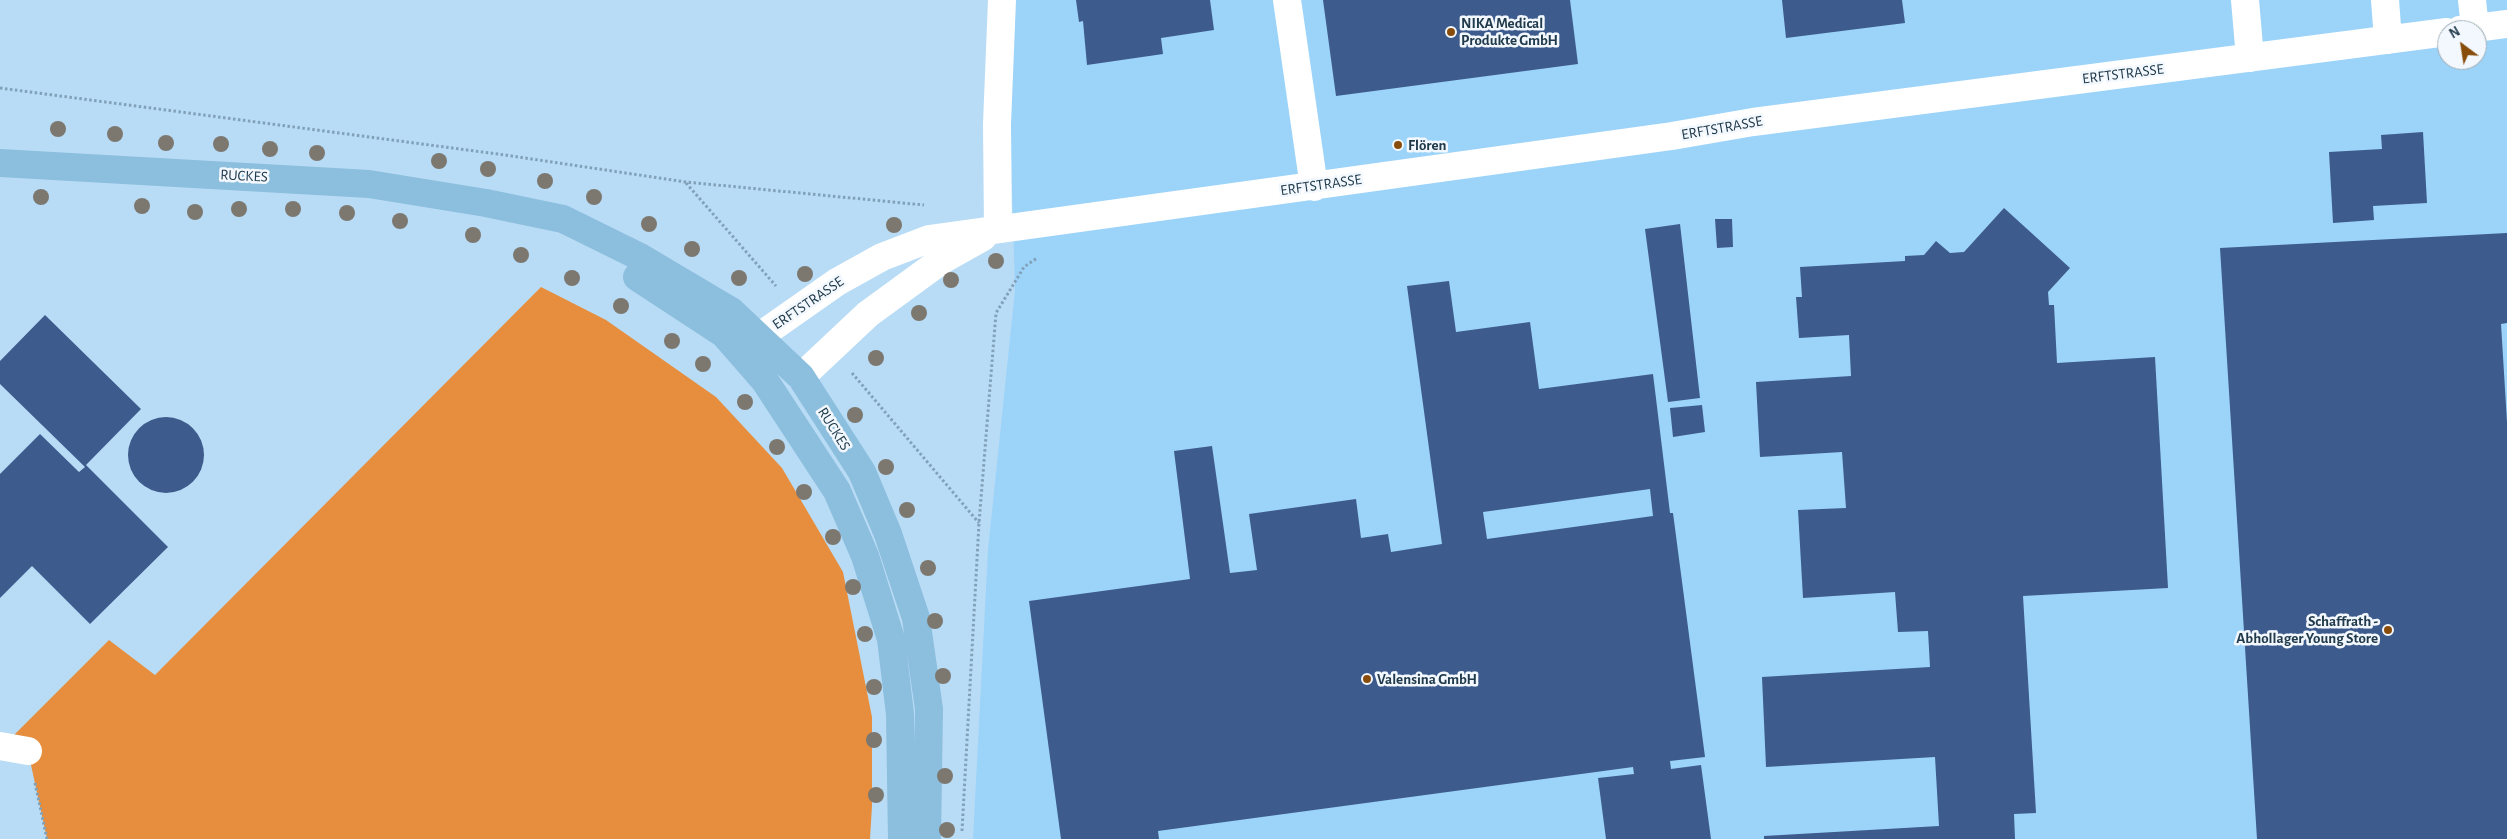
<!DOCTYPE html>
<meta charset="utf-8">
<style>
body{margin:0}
#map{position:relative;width:2507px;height:839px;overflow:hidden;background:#b8dcf6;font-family:"Alegreya Sans",sans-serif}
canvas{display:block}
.north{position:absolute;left:2437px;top:20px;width:50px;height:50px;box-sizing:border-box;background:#f2f8fd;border:1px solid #9eacb6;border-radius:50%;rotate:329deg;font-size:14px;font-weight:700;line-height:20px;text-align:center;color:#203a4b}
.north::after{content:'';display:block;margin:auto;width:18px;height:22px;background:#884c0b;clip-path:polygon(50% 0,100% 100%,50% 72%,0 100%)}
</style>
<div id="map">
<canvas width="2507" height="839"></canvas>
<div class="north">N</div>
</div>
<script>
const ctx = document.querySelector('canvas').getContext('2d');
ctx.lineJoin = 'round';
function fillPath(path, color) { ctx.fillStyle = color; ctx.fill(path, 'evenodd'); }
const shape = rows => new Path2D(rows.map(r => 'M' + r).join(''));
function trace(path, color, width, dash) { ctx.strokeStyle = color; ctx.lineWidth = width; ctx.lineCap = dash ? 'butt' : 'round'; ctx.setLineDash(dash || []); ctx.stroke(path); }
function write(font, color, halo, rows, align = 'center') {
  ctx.font = font + ' "Alegreya Sans",sans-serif'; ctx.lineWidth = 5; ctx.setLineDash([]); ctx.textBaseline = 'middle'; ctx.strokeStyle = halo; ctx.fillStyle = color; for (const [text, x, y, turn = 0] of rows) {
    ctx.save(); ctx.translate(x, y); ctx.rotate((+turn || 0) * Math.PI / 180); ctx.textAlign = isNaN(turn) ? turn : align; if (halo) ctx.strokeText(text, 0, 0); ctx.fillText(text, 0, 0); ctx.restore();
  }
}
fillPath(shape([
 [1012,0,2507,0,2507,839,973,839,988,550,1015,290,1009,90],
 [2447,30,2477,30,2477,60,2447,60]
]), '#9cd3f9');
fillPath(shape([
 [541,287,606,320,716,397,782,468,843,572,872,717,872,806,870,839,47,839,28,751,14,735,109,640,155,675]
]), '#e68e3e');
fillPath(shape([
 [1076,0,1210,0,1214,30,1161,38,1163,54,1087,65,1083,21,1079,22],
 [1323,0,1570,0,1578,64,1336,96],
 [1782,0,1902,0,1905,23,1786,38],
 [2423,132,2427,203,2373,206,2374,220,2333,223,2329,152,2382,149,2381,135],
 [2004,208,2070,268,2048,292,2049,305,2054,305,2057,363,2155,357,2168,588,2023,596,2036,813,2014,814,2015,839,1764,839,1764,836,1939,826,1935,757,1766,767,1762,677,1930,667,1928,631,1898,632,1895,592,1803,598,1798,510,1846,508,1842,452,1760,457,1756,382,1851,376,1849,335,1799,338,1796,297,1802,297,1800,267,1905,261,1905,256,1924,255,1936,241,1950,253,1964,252],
 [1715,219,1732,219,1733,247,1717,248],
 [1680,224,1700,398,1668,402,1645,229],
 [2507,233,2507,323,2501,324,2507,422,2507,839,2257,839,2220,248],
 [1449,281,1456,332,1530,322,1539,389,1653,374,1670,513,1673,513,1705,757,1670,761,1671,769,1701,765,1711,839,1606,839,1598,778,1634,774,1633,767,1158,831,1159,839,1061,839,1029,601,1190,579,1174,451,1212,446,1230,573,1257,570,1249,514,1356,499,1361,538,1388,534,1391,552,1442,544,1407,286],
 [1650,489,1653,516,1487,539,1483,512],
 [45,315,141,409,86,465,168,547,90,624,32,566,0,598,0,474,40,434,79,472,85,467,0,384,0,361],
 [1702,405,1705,432,1673,437,1670,408],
 '128 455a38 38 0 1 1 76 0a38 38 0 1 1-76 0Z'
]), '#3d5b8c');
trace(shape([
 [0,88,505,155,686,182,924,205],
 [686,183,776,286],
 [852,373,979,523],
 [35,783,47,839],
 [962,831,979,523,996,313,1024,267,1037,258]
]), '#81a1b8', 3, [2.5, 2.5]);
trace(shape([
 [1287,0,1314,187],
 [2245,0,2250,58],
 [2385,0,2388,40],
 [2472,0,2475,28],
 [2460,30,2507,24],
 [998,229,997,124,1002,0],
 [760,336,837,282,882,257,929,239,1672,136,1753,122,2447,32],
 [801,377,868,314,942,260,983,237],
 [0,746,28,751]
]), '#fff', 28);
trace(shape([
 [0,163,369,184,486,203,563,219,640,257,731,311,801,377,862,472,888,534,916,618,929,709,927,839],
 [637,277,724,334,765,381,837,491,865,556,891,639,900,714,902,839]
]), '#8cbedd', 28);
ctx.fillStyle = '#7c776f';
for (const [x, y] of [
 [58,129],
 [115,134],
 [166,143],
 [221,144],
 [270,149],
 [317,153],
 [439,161],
 [488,169],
 [545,181],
 [41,197],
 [594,197],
 [142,206],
 [239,209],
 [293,209],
 [195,212],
 [347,213],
 [400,221],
 [649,224],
 [894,225],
 [473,235],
 [692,249],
 [521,255],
 [996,261],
 [805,274],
 [572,278],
 [739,278],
 [951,280],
 [621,306],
 [919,313],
 [672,341],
 [876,358],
 [703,364],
 [745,402],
 [855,415],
 [777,447],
 [886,467],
 [804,492],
 [907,510],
 [833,537],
 [928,568],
 [853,587],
 [935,621],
 [865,634],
 [943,676],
 [874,687],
 [874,740],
 [945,776],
 [876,795],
 [947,830]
]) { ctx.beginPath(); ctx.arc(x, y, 8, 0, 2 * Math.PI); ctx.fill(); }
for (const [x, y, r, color] of [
 [1451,32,5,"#884c0b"],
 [1398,145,5,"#884c0b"],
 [2388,630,5,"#884c0b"],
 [1367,679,5,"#884c0b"]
]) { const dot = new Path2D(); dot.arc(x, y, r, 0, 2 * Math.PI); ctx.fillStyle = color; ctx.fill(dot); trace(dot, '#f2f8fd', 2); }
write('bold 15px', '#203a4b', '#f2f8fd', [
 ["NIKA Medical",1461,23],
 ["Produkte GmbH",1461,40],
 ["Flören",1408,145],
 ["Schaffrath -",2378,621,"right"],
 ["Abhollager Young Store",2378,638,"right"],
 ["Valensina GmbH",1377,679]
], 'left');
write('15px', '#203a4b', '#f2f8fd', [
 ["ERFTSTRASSE",2123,74,-7],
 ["ERFTSTRASSE",1722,128,-10],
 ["RUCKES",244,176,3],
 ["ERFTSTRASSE",1321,185,-8],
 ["ERFTSTRASSE",808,303,-34],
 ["RUCKES",834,429,58]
]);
</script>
